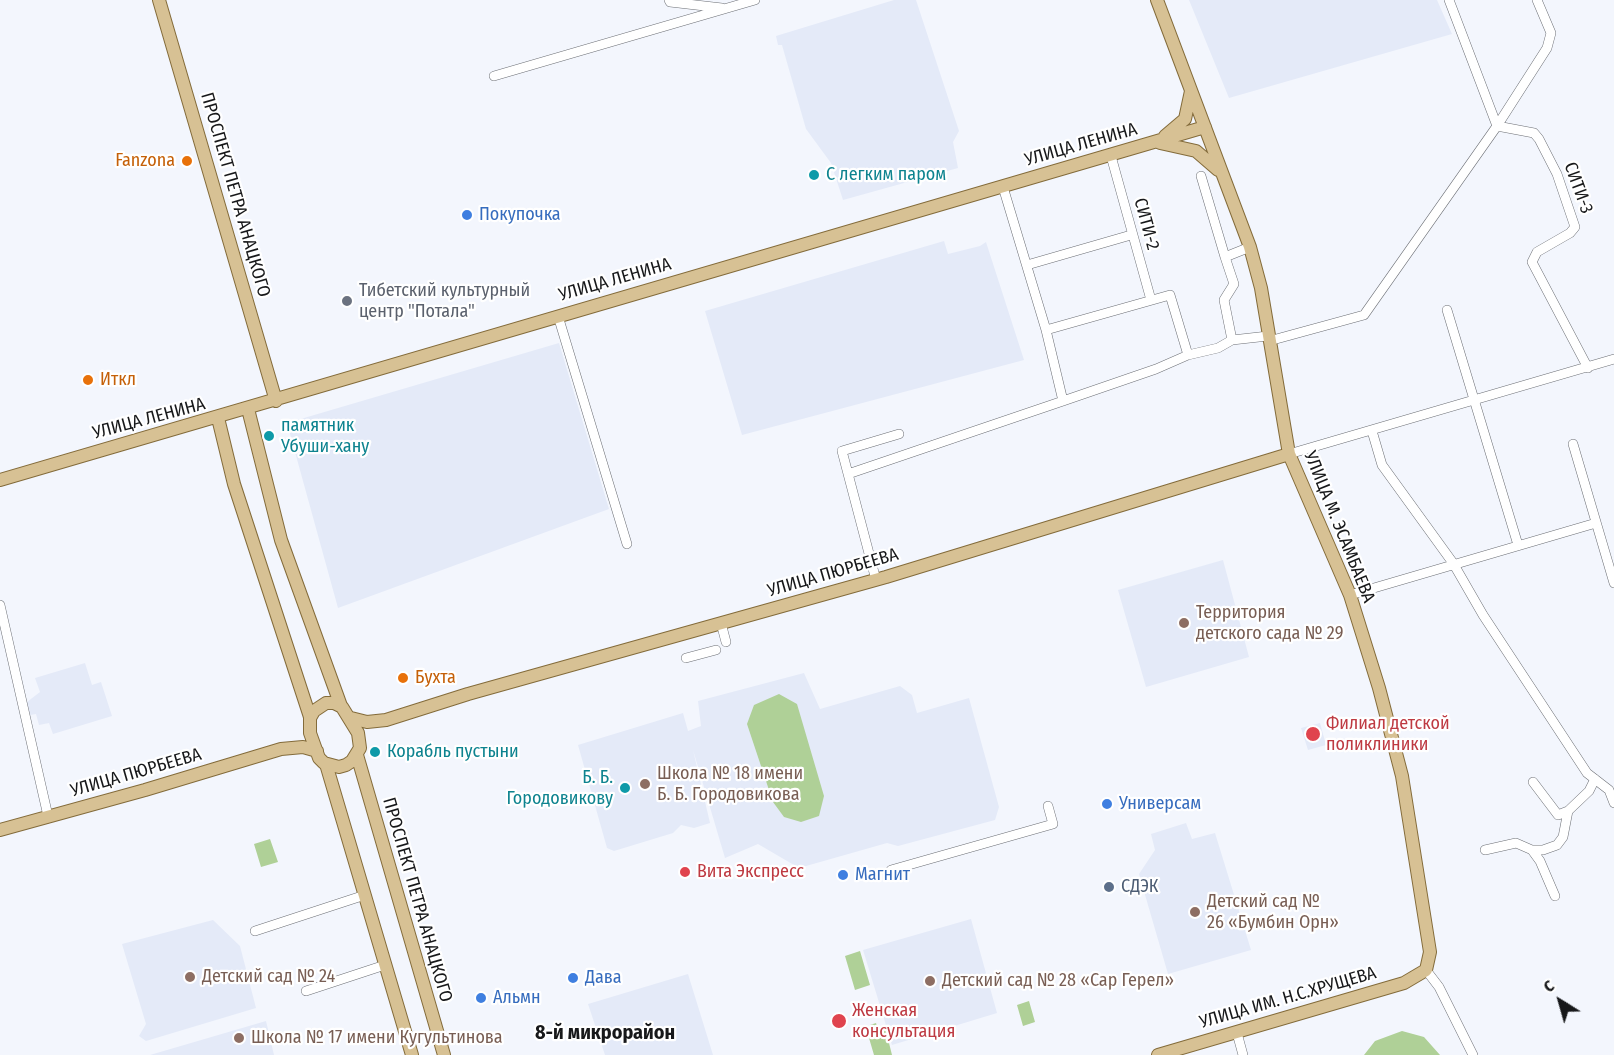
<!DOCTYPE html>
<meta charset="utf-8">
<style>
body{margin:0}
#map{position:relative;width:1614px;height:1055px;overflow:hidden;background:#f3f6fd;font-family:"Fira Sans Condensed",sans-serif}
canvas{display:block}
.north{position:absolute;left:1530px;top:971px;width:60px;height:60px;-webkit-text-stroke:4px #fff;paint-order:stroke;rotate:323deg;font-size:16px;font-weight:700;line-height:24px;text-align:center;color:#17181a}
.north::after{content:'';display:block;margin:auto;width:21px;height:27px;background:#17181a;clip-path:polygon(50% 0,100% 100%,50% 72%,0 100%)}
</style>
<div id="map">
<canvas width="1614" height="1055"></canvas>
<div class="north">С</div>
</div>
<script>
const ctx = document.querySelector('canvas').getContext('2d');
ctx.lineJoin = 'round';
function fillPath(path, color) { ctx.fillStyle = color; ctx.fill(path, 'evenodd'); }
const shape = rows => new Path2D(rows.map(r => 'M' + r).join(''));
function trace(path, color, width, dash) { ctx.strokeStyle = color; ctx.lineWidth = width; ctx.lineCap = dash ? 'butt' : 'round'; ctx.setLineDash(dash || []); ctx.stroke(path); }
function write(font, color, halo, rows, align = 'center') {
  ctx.font = font + ' "Fira Sans Condensed",sans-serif'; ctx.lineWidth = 4.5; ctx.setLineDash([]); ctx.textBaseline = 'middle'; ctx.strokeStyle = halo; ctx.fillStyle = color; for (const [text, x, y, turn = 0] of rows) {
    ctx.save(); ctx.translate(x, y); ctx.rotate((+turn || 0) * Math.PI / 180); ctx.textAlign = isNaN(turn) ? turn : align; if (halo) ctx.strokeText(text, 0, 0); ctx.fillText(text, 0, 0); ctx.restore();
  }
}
fillPath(shape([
 [894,0,916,0,959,131,953,142,958,168,843,200,831,163,806,129,782,45,778,45,776,36],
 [1189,0,1437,0,1452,34,1229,98],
 [944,241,948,254,980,246,986,242,1024,360,742,435,705,311],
 [559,343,609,509,338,608,287,423],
 [1223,560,1249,657,1146,687,1118,590],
 [85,663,92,685,101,682,112,716,53,734,49,723,39,725,36,714,30,715,27,702,40,692,35,678],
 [804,673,820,709,900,686,912,695,917,713,969,698,999,807,995,820,898,846,887,843,799,868,758,844,725,858,693,750,710,823,694,828,681,825,673,833,614,851,607,848,578,745,683,713,688,731,701,726,698,701],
 [1320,723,1326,745,1308,750,1301,728],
 [1186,823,1192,839,1215,833,1251,950,1168,974,1139,874,1155,850,1151,834],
 [971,919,997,1013,892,1045,863,950],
 [213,920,240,946,256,1008,146,1041,139,1036,146,1024,122,944],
 [688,974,713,1055,605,1055,588,1004],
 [266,1021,274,1055,150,1055]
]), '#e4eaf8');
fillPath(shape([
 [779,694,797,704,824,796,819,816,801,822,784,817,773,802,747,724,754,705],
 [270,839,278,862,261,867,254,844],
 [860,951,870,985,855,990,845,956],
 [1029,1001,1035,1022,1023,1026,1017,1005],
 [876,1023,878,1029,885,1027,892,1055,874,1055,869,1038,870,1025],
 [1402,1031,1424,1037,1440,1055,1364,1055,1375,1041]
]), '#afd097');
const minor = shape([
 [669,0,670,2,722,8],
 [1449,0,1497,126,1534,133,1539,139,1557,174,1575,227,1570,233,1537,252,1532,262,1588,368],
 [494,76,755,0],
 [1111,156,1151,300],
 [1201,176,1225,257,1250,247],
 [1003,187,1046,330,1063,401,1156,369,1188,355,1170,295,1046,330],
 [1225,257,1234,284,1224,300,1232,340,1268,336],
 [1027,265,1131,235],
 [1447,310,1518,545],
 [558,316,627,544],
 [1269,341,1364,315,1497,126,1547,48,1551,33,1537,0],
 [1188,355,1218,348,1232,340],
 [1372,431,1382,465,1453,563,1483,615,1587,773,1609,790,1614,803],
 [1573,444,1614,583],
 [1289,454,1614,359],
 [848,474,1063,401],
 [876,580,842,451,899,434],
 [1350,595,1596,523],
 [0,605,48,816],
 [721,623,726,642],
 [686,658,716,650],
 [1533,782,1558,815,1568,811],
 [1485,850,1516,843,1532,850,1540,861,1555,896],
 [1532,850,1543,850,1557,845,1563,837,1568,811,1589,791,1595,779],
 [891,870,1053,824,1048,806],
 [255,931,365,895],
 [1426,970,1439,987,1473,1055],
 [306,991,385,965],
 [1237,1033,1243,1055]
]);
const major = shape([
 [159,0,276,401],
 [1157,0,1250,247,1261,288,1289,454,1350,595,1379,688,1402,776,1430,952,1426,970,1404,983,1158,1055],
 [1165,136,1185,119,1191,91],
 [1160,143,1196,151,1218,170],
 [248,409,281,540,341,706],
 [218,418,234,484,310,717],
 [0,480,1205,127],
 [326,703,334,703,342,707,358,733,360,748,352,761,346,765,339,767,324,763,319,758,310,733,310,718,314,711,326,703],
 [351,718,367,722,386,720,468,694,886,577,1289,454],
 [357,755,444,1055],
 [326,764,412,1055],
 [0,830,145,790,281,749,303,747,317,751]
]);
trace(minor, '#6c6f75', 10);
trace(major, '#836b3a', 14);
trace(minor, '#fff', 9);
trace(major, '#d7c194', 12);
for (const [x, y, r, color] of [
 [187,161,6,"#e8710a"],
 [814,175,6,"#0f9aa8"],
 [467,215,6,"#3f7fe0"],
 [347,301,6,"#6b7280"],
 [88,380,6,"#e8710a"],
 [269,436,6,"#0f9aa8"],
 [1184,623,6,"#8d6e63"],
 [403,678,6,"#e8710a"],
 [1313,734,8,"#e0444e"],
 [375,752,6,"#0f9aa8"],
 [645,784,6,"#8d6e63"],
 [625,788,6,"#0f9aa8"],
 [1107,804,6,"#3f7fe0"],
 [685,872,6,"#e0444e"],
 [843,875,6,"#3f7fe0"],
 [1109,887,6,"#5c6f8a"],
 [1195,912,6,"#8d6e63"],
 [190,977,6,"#8d6e63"],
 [573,978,6,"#3f7fe0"],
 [930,981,6,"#8d6e63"],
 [481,998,6,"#3f7fe0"],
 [839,1021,8,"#e0444e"],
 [239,1038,6,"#8d6e63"]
]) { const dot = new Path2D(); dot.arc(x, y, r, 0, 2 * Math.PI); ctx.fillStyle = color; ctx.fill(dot); trace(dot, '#fff', 2); }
write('18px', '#17181a', '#fff', [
 ["УЛИЦА ЛЕНИНА",1081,145,-16],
 ["СИТИ-3",1578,188,70],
 ["ПРОСПЕКТ ПЕТРА АНАЦКОГО",235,195,74],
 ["СИТИ-2",1146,224,75],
 ["УЛИЦА ЛЕНИНА",615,280,-16],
 ["УЛИЦА ЛЕНИНА",149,419,-15],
 ["УЛИЦА М. ЭСАМБАЕВА",1339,527,68],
 ["УЛИЦА ПЮРБЕЕВА",833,573,-16],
 ["УЛИЦА ПЮРБЕЕВА",136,773,-16],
 ["ПРОСПЕКТ ПЕТРА АНАЦКОГО",417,900,74],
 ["УЛИЦА ИМ. Н.С.ХРУЩЕВА",1288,998,-16]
]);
write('18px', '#c56008', '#fff', [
 ["Fanzona",175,161,"right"],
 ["Иткл",100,380],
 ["Бухта",415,678]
], 'left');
write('18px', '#0d838f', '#fff', [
 ["С легким паром",826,175],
 ["памятник",281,426],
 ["Убуши-хану",281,447],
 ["Корабль пустыни",387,752],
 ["Б. Б.",613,778,"right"],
 ["Городовикову",613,799,"right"]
], 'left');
write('18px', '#366cbe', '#fff', [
 ["Покупочка",479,215],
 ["Универсам",1119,804],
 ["Магнит",855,875],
 ["Дава",585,978],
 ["Альмн",493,998]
], 'left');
write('18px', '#5b616d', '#fff', [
 ["Тибетский культурный",359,291],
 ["центр \"Потала\"",359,312]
], 'left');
write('18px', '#785e54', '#fff', [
 ["Территория",1196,613],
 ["детского сада № 29",1196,634],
 ["Школа № 18 имени",657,774],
 ["Б. Б. Городовикова",657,795],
 ["Детский сад №",1207,902],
 ["26 «Бумбин Орн»",1207,923],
 ["Детский сад № 24",202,977],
 ["Детский сад № 28 «Сар Герел»",942,981],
 ["Школа № 17 имени Кугультинова",251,1038]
], 'left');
write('18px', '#be3a42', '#fff', [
 ["Филиал детской",1326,724],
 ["поликлиники",1326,745],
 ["Вита Экспресс",697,872],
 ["Женская",852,1011],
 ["консультация",852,1032]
], 'left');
write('18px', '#4e5e75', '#fff', [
 ["СДЭК",1121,887]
], 'left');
write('bold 20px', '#17181a', '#fff', [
 ["8-й микрорайон",605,1033]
]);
</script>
